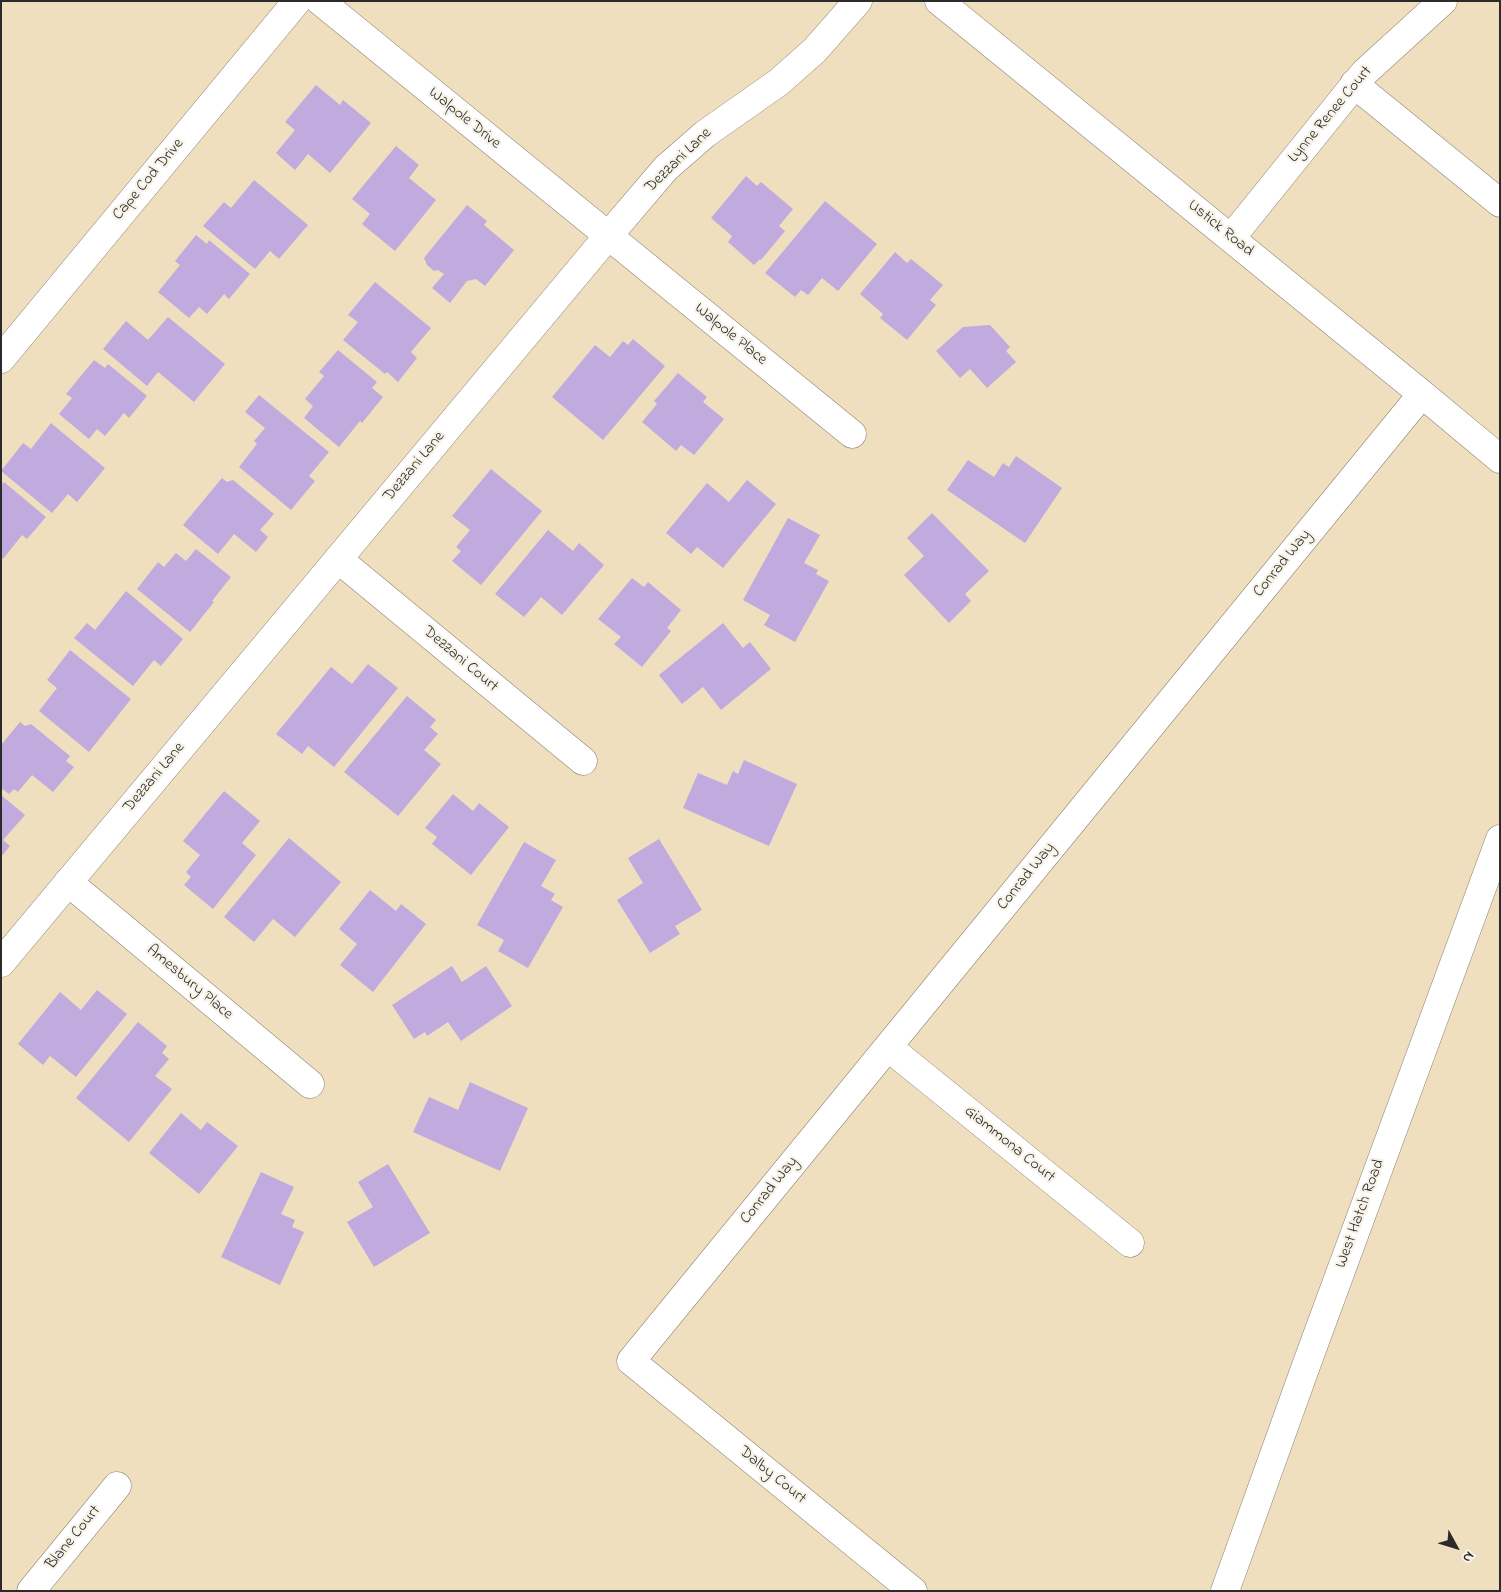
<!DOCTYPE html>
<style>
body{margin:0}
#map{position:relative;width:1501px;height:1592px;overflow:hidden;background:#efdfbf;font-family:"Indie Flower",sans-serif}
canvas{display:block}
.frame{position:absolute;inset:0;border:2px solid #2b2b2b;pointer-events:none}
.north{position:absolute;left:1431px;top:1522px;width:50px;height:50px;-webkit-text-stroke:4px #f7f3e8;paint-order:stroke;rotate:129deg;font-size:14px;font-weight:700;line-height:20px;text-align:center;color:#2b2b2b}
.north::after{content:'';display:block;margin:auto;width:18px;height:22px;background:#2b2b2b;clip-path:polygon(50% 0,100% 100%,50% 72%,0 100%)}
</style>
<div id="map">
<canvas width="1501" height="1592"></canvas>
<div class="frame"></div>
<div class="north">N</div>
</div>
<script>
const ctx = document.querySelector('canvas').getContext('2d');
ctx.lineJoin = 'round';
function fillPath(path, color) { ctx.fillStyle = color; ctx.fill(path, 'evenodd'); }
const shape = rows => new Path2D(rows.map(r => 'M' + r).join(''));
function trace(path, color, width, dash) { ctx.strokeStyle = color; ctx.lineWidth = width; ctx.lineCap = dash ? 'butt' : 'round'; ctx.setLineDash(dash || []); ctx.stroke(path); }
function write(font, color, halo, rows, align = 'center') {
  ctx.font = font + ' "Indie Flower",sans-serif'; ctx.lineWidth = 4.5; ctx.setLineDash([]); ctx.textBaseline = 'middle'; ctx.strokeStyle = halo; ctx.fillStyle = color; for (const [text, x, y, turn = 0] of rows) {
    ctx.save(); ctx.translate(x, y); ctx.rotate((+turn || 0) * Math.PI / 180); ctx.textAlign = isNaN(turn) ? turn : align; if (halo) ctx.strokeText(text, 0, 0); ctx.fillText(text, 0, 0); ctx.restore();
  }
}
fillPath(shape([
 [316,85,340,105,343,100,371,123,330,173,308,154,295,170,276,153,295,130,285,122],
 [396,146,419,165,409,178,436,200,395,251,362,224,370,214,352,199],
 [746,176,757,186,761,182,793,209,779,226,785,231,761,260,760,259,754,265,728,242,732,236,711,218],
 [254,180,308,225,279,259,270,251,255,269,203,226,224,202,231,208],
 [825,201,877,244,838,291,822,278,808,295,801,290,795,297,765,273],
 [467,205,487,221,484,225,514,250,485,286,476,279,467,281,450,303,432,288,444,274,438,270,434,271,427,265,424,258],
 [196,235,207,244,209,240,250,274,229,299,224,294,207,314,199,307,189,318,158,292,180,265,175,261],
 [895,252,907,263,911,259,943,285,930,300,936,305,907,340,880,318,883,314,860,294],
 [375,282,431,328,411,352,417,358,398,382,387,372,385,374,343,340,358,322,348,315],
 [168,317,225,364,194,402,158,372,147,386,103,349,126,321,148,340],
 [990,325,1010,347,1006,351,1016,362,987,388,970,369,960,378,936,351,963,327],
 [633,339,665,366,603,440,552,397,595,345,610,357,623,341,628,345],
 [338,350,377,382,372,388,383,397,362,423,360,421,339,447,304,418,313,406,305,399,324,376,319,372],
 [94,360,105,368,108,364,147,396,129,418,124,413,105,436,97,429,89,439,59,414,72,398,66,394],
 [678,373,707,397,703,402,724,419,694,455,681,445,676,451,642,422,657,404,654,401],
 [259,395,329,452,309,476,315,481,291,510,239,467,257,444,254,441,265,428,245,412],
 [51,423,105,468,77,502,68,494,52,513,1,471,23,443,31,449],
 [1016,456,1062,488,1025,543,947,490,968,460,994,477,1003,463,1009,467],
 [491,469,542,511,481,585,452,561,461,551,456,547,470,530,452,516],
 [222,478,227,482,233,480,274,514,260,530,268,537,256,552,234,534,218,554,183,525],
 [747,480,776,504,723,568,697,547,691,554,666,533,707,483,729,502],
 [4,482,46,517,27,539,22,535,3,559,1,557,1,485],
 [932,513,989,571,965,594,971,601,949,623,904,575,924,556,907,538],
 [788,518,820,535,804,563,818,570,816,574,829,581,795,642,764,625,770,615,743,600],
 [548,530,573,551,579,543,604,565,562,615,541,597,524,617,495,594],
 [196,549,231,577,212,601,214,602,190,632,137,589,158,562,164,567,176,553,186,561],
 [632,578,644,587,648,582,681,610,667,628,671,631,642,667,614,644,621,637,598,619],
 [126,591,183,639,161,666,154,660,133,686,74,638,87,623,95,630],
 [723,623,743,648,750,642,771,669,721,710,703,687,682,704,659,675],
 [70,650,131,699,89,752,39,711,57,688,47,680],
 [368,664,398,688,334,767,308,746,302,754,276,734,331,667,352,684],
 [407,696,436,720,430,727,438,734,424,750,441,764,398,816,344,772],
 [20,722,25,726,31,724,70,756,66,761,74,767,53,792,32,775,18,792,14,789,9,794,1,788,1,745],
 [744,760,797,784,769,846,683,808,698,773,727,785,733,771,738,774],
 [224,791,260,821,242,843,256,855,213,909,184,885,191,877,186,872,200,855,183,841],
 [453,794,473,811,479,803,509,827,471,875,432,844,437,837,425,828],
 [1,795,25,815,3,840,10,846,1,857],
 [289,838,341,882,295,937,273,919,254,942,224,917],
 [659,839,702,910,675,926,680,934,650,953,617,900,643,883,628,858],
 [524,842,556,860,541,886,555,894,551,900,563,907,528,968,498,951,504,940,477,925],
 [370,890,396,911,401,904,426,924,373,992,340,965,357,944,339,929],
 [452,966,462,982,486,966,512,1006,461,1041,448,1022,427,1036,425,1032,414,1039,392,1005],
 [97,990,127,1014,76,1077,50,1056,43,1065,18,1044,60,992,81,1010],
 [138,1022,167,1046,162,1053,169,1059,155,1076,172,1089,129,1142,76,1098],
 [470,1082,528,1108,500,1171,413,1132,429,1097,458,1110],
 [181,1113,201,1130,207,1122,238,1146,199,1194,149,1153],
 [388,1164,430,1233,374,1267,347,1222,373,1207,358,1182],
 [261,1172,294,1187,281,1214,295,1220,292,1227,304,1232,280,1285,221,1257]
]), '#c0aade');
const minor = shape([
 [320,1,852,434],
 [939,1,1422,394,1500,459],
 [1354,84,1500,203],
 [1231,238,1364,73,1443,1],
 [1,359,297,1],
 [338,559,583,761],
 [68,882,310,1084],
 [1,963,608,236,666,168,705,134,779,82,815,50,858,1],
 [888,1047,1130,1243],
 [31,1591,117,1486],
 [913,1591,631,1361,1422,394]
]);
const major = shape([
 [1225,1591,1307,1363,1500,839]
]);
trace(minor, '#8d8575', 29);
trace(major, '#8d8575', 29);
trace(minor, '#fff', 28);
trace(major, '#fff', 28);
write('16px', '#2b2b2b', '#f7f3e8', [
 ["Lynne Renee Court",1331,115,-50],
 ["Walpole Drive",464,119,39],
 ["Dezzani Lane",679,161,-44],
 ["Cape Cod Drive",149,180,-50],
 ["Ustick Road",1220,229,39],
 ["Walpole Place",730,335,39],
 ["Dezzani Lane",415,467,-50],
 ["Conrad Way",1283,564,-51],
 ["Dezzani Court",460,660,40],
 ["Dezzani Lane",155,778,-50],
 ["Conrad Way",1027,877,-51],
 ["Amesbury Place",189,983,40],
 ["Giammona Court",1009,1145,39],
 ["Conrad Way",770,1191,-51],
 ["West Hatch Road",1361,1214,-70],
 ["Dalby Court",772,1476,39],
 ["Blane Court",74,1538,-51]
]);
</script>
